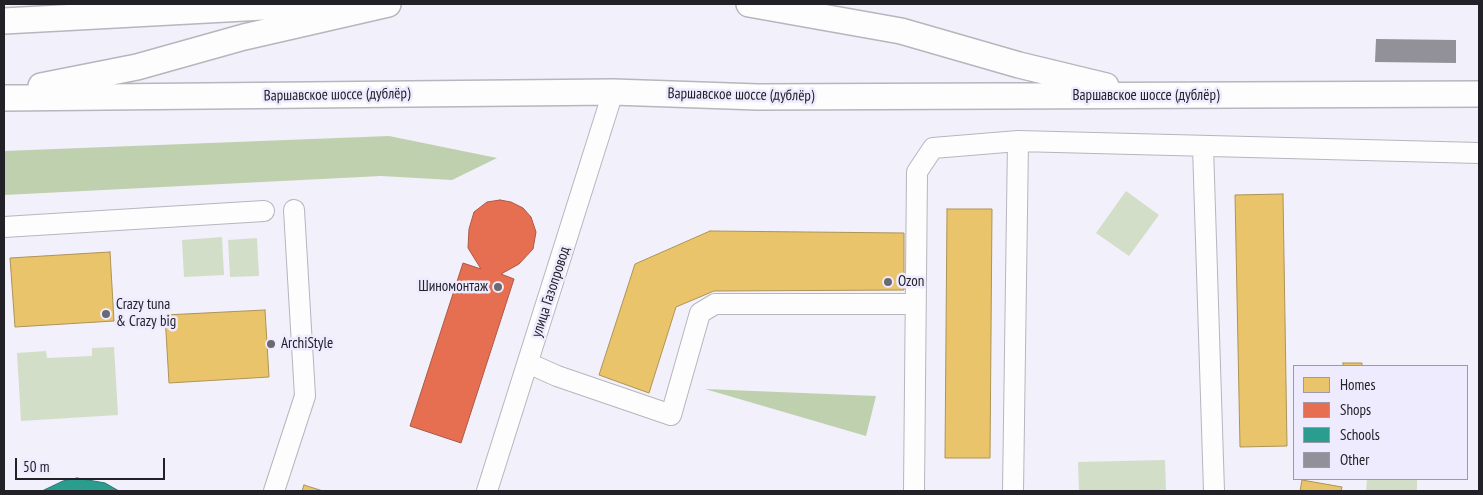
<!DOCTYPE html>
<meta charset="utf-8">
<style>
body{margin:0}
#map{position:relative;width:1483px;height:495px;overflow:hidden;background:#f2f0fa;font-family:"PT Sans Narrow",sans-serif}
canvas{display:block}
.frame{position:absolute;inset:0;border:5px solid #222128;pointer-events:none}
.legend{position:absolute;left:1293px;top:365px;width:175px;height:115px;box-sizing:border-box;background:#eeebff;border:1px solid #9c9aa9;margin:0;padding:6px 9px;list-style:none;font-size:15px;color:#222128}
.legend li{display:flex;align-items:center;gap:10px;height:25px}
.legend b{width:25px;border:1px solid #9c9aa9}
.scale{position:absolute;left:15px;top:458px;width:150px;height:22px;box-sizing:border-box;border:2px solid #222128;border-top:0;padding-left:6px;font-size:15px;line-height:18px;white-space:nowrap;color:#222128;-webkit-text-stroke:4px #eeebff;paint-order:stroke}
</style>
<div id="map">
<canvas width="1483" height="495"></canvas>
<div class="frame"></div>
<ul class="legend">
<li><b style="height:14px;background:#e9c46a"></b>Homes</li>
<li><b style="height:14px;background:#e76f51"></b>Shops</li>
<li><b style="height:14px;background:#2a9d8f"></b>Schools</li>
<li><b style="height:14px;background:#929098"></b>Other</li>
</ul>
<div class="scale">50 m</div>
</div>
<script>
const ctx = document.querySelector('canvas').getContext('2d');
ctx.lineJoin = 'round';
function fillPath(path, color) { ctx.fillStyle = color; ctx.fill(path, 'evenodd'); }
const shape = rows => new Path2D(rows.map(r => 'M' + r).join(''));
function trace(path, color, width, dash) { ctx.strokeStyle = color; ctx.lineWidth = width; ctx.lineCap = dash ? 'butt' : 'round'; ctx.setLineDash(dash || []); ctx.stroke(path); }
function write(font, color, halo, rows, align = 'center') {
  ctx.font = font + ' "PT Sans Narrow",sans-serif'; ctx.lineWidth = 5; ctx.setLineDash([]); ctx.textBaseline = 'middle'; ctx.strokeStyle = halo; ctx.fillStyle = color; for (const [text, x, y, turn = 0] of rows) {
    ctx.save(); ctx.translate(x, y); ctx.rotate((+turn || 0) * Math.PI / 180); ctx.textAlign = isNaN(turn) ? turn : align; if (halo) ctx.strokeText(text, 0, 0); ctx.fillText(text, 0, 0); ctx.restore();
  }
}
fillPath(shape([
 [1126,191,1159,215,1129,256,1096,233],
 [222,237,224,275,184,277,182,240],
 [257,238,259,276,230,277,228,240],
 [114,347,118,415,21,421,17,353,46,351,47,358,92,356,92,348],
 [1165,460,1166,491,1079,491,1078,462],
 [1367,479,1417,479,1417,491,1366,491]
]), '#d3dec8');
fillPath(shape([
 [389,136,497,158,452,180,381,176,4,195,4,151],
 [705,389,876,396,866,436]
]), '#bfd0ae');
const homes = shape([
 [1283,194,1287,446,1240,447,1235,195,1283,194],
 [947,209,992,209,990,458,945,458,947,209],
 [710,231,904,233,904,290,714,291,676,307,649,393,599,375,635,264,710,231],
 [110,252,114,321,15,327,10,258,110,252],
 [265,310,269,377,169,383,165,315,265,310],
 [1343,363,1362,363,1362,366,1343,366,1343,363],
 [1302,480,1342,487,1341,491,1300,491,1302,480],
 [304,485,323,491,302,491,304,485]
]);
fillPath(homes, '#e9c46a');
trace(homes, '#ad9356', 1);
const shops = shape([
 [500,200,511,202,523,208,531,217,536,232,533,249,519,264,501,274,514,279,461,443,410,426,463,263,481,269,468,248,469,229,474,212,487,202,500,200]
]);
fillPath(shops, '#e76f51');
trace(shops, '#ac5845', 1);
const schools = shape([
 [77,478,105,483,119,491,42,491,63,481,77,478]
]);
fillPath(schools, '#2a9d8f');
trace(schools, '#287870', 1);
fillPath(shape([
 [1376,39,1456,40,1456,63,1375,62]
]), '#929098');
const minor = shape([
 [1203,147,1214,491],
 [4,227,264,211],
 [528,363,557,376,671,415,700,313,715,304,915,304],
 [274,491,305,396,294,210],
 [487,491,613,92],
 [914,491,917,172,933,148,1018,141,1479,153],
 [1013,491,1018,141]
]);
const major = shape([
 [749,4,901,31,1019,65,1106,86],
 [4,21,318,4],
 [41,86,137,67,244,37,388,4],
 [4,98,613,92,758,97,1479,94]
]);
trace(minor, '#b7b5bd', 22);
trace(major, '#b7b5bd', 28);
trace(minor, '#fdfdfe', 20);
trace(major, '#fdfdfe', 25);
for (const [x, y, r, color] of [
 [888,282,5,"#6b6972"],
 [498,287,5,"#6b6972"],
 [106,314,5,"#6b6972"],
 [271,344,5,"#6b6972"]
]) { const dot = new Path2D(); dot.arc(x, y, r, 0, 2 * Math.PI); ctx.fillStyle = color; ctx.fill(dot); trace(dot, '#eeebff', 2); }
write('15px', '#222128', '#eeebff', [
 ["Варшавское шоссе (дублёр)",337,95,-1],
 ["Варшавское шоссе (дублёр)",741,95,1],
 ["Варшавское шоссе (дублёр)",1146,96],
 ["улица Газопровод",551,292,-72]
]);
write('15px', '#222128', '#eeebff', [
 ["Ozon",898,282],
 ["Шиномонтаж",488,287,"right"],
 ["Crazy tuna",116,305],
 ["& Crazy big",116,322],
 ["ArchiStyle",281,344]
], 'left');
</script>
